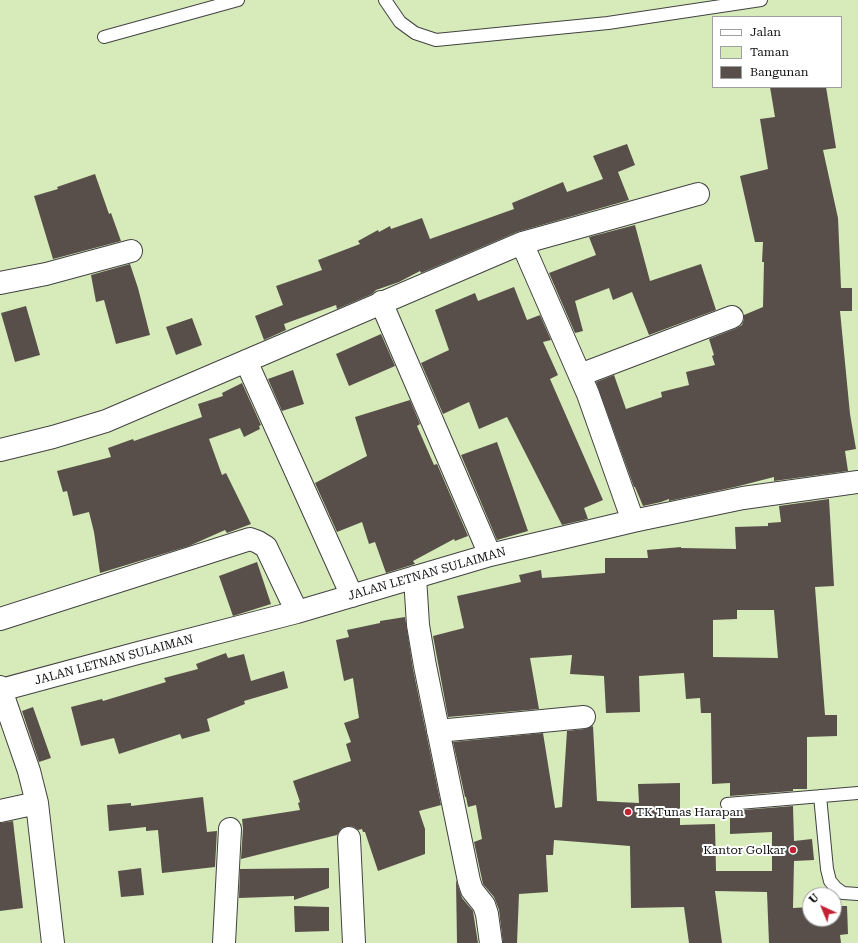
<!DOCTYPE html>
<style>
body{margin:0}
#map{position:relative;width:858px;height:943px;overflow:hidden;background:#fffbf1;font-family:"Roboto Serif",serif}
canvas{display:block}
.legend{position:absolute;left:712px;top:16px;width:130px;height:72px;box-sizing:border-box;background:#fff;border:1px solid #9f9f9f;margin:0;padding:5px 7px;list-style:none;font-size:12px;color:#0f0f0f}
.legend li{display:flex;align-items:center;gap:8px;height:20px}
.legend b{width:20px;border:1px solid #9f9f9f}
.north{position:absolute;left:802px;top:887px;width:40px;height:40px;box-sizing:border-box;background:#fff;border:1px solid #9f9f9f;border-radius:50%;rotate:316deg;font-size:11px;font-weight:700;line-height:16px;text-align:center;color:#0f0f0f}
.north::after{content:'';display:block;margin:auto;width:14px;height:18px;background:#c42233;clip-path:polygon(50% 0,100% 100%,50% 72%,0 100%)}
</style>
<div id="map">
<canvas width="858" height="943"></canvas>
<ul class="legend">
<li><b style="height:5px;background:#fff"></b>Jalan</li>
<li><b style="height:11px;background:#d6ebb9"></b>Taman</li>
<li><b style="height:11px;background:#584f4b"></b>Bangunan</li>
</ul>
<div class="north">U</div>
</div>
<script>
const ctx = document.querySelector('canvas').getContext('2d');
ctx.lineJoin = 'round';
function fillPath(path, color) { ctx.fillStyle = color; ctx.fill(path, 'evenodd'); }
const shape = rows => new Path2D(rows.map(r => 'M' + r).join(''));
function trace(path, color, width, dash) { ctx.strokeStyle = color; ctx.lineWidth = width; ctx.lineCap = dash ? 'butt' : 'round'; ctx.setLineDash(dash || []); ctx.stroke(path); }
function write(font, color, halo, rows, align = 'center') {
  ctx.font = font + ' "Roboto Serif",serif'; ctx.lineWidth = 4; ctx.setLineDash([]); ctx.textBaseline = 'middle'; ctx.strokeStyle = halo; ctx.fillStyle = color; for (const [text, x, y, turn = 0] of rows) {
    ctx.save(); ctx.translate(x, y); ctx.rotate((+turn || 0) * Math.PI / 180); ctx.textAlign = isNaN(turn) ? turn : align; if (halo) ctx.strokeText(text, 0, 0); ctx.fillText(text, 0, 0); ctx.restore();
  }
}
fillPath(shape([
 [0,0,858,0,858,943,0,943],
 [713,17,841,17,841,87,713,87],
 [810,895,834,895,834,919,810,919]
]), '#d6ebb9');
fillPath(shape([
 [770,87,826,87,836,148,823,150,838,218,841,288,852,288,852,311,840,311,850,414,856,449,845,451,848,471,774,481,774,477,735,487,669,501,669,499,661,502,643,506,635,487,634,487,596,382,614,375,626,409,662,397,661,392,689,385,686,372,715,365,712,356,714,355,709,339,737,328,742,325,744,319,744,315,763,307,764,262,762,262,763,242,755,242,740,176,768,169,760,119,775,117],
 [627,144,635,165,618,172,629,200,517,232,421,273,420,271,399,282,376,290,372,294,337,309,336,305,284,324,286,330,264,340,255,316,283,305,276,286,322,270,318,260,360,244,358,241,378,230,379,232,390,226,391,229,422,218,430,239,514,209,512,203,563,182,567,192,603,179,593,156],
 [95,174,109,214,111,213,121,241,53,259,34,196,58,189,57,187],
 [635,225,650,281,701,264,716,310,649,335,632,292,613,300,609,288,575,301,583,331,575,333,549,273,596,255,589,237],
 [130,264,138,288,150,335,116,344,104,300,96,302,91,275],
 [514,287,527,320,540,315,551,340,543,342,558,375,550,379,603,500,584,508,588,519,562,525,507,417,479,429,469,402,443,414,421,363,449,350,435,310,475,293,478,301],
 [26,306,40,355,15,362,1,313],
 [192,318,202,345,176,355,166,327],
 [381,334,395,366,349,386,336,354],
 [293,370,304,404,282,411,268,379],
 [242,383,261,425,259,426,260,429,244,437,240,428,209,439,222,475,226,473,251,524,227,533,225,530,189,546,100,573,94,532,89,512,73,516,67,491,63,492,57,471,111,457,108,448,133,439,134,441,202,417,198,404,223,396,222,393],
 [410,400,420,424,417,426,434,465,437,464,468,536,455,541,454,539,413,561,415,564,386,573,375,542,369,544,362,522,337,532,315,483,367,456,355,417],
 [497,442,528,531,497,540,461,455],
 [829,499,834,586,815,587,825,715,837,715,837,736,807,737,807,789,793,789,793,791,730,796,730,783,712,784,711,713,701,713,700,698,686,699,684,673,639,676,640,712,606,713,604,676,570,674,572,655,530,658,539,709,448,717,433,636,464,628,457,596,521,582,519,575,541,570,542,578,605,573,605,558,648,558,647,550,681,547,681,548,736,549,735,527,768,526,768,523,781,522,779,506],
 [737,610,774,610,778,658,713,657,713,620,737,619],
 [257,562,271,604,233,616,219,576],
 [405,617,413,669,441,805,419,811,425,829,425,854,378,871,365,832,363,832,362,829,358,830,354,827,349,826,342,828,337,835,241,859,243,828,242,819,300,810,298,803,300,802,293,781,351,761,346,744,351,742,344,723,359,718,353,678,344,681,336,640,349,637,347,630,380,623,380,621],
 [226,653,228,658,244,654,251,681,284,671,288,688,244,701,245,704,207,719,210,731,182,739,180,734,119,754,114,738,81,746,71,707,102,699,103,701,166,682,164,678,198,669,196,664],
 [33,707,51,758,39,762,22,711],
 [593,726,597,801,639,803,638,784,680,783,680,825,715,824,716,871,772,871,772,832,730,834,730,811,793,806,794,841,812,839,814,860,794,861,793,908,810,907,810,919,834,919,834,906,847,906,848,934,840,935,841,943,769,943,767,892,715,891,722,943,689,943,684,907,631,908,630,846,554,840,553,855,546,855,548,892,519,894,517,943,503,943,499,910,494,897,483,884,474,842,482,839,476,805,468,807,466,797,465,797,453,742,543,733,555,808,562,807,567,731,585,729],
 [203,797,207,832,217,831,215,867,162,873,158,830,146,831,146,827,109,831,107,805,131,803,131,806],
 [13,821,23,908,0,911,0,823],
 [141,868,144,895,121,897,118,871],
 [329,868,329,888,294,900,294,896,239,898,240,869],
 [456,880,462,898,473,911,478,943,457,943],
 [294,906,329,907,329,931,295,932]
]), '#584f4b');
const service = shape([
 [385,0,400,22,415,33,436,40,608,23,761,0],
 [104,37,238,0],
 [820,796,827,869,830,881,836,888,843,893,858,894],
 [727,804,858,793]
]);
const minor = shape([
 [522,243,698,194],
 [0,283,46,274,131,251],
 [381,302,490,555],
 [246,361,352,596],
 [580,375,732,317],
 [0,450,53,437,106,421,522,243,588,394,633,521],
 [415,577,418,625,425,666,469,881,472,890,484,905,487,914,491,943],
 [0,619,250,539,258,542,266,547,297,612],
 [0,687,29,771,37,803,53,943],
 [1,690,138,653,297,612,490,555,633,521,743,498,858,482],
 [438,731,584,717],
 [0,811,37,803],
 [349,838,354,943],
 [224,943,230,829]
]);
trace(service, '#424242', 14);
trace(minor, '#424242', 24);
trace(service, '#fff', 12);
trace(minor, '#fff', 22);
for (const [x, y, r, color] of [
 [628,812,4,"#c42233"],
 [793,850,4,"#c42233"]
]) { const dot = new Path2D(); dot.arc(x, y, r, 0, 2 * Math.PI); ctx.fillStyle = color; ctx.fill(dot); trace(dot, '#fff', 1.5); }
write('12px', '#0f0f0f', '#fff', [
 ["JALAN LETNAN SULAIMAN",427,574,-16],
 ["JALAN LETNAN SULAIMAN",114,660,-15]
]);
write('12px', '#0f0f0f', '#fff', [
 ["TK Tunas Harapan",636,812],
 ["Kantor Golkar",785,850,"right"]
], 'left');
</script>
